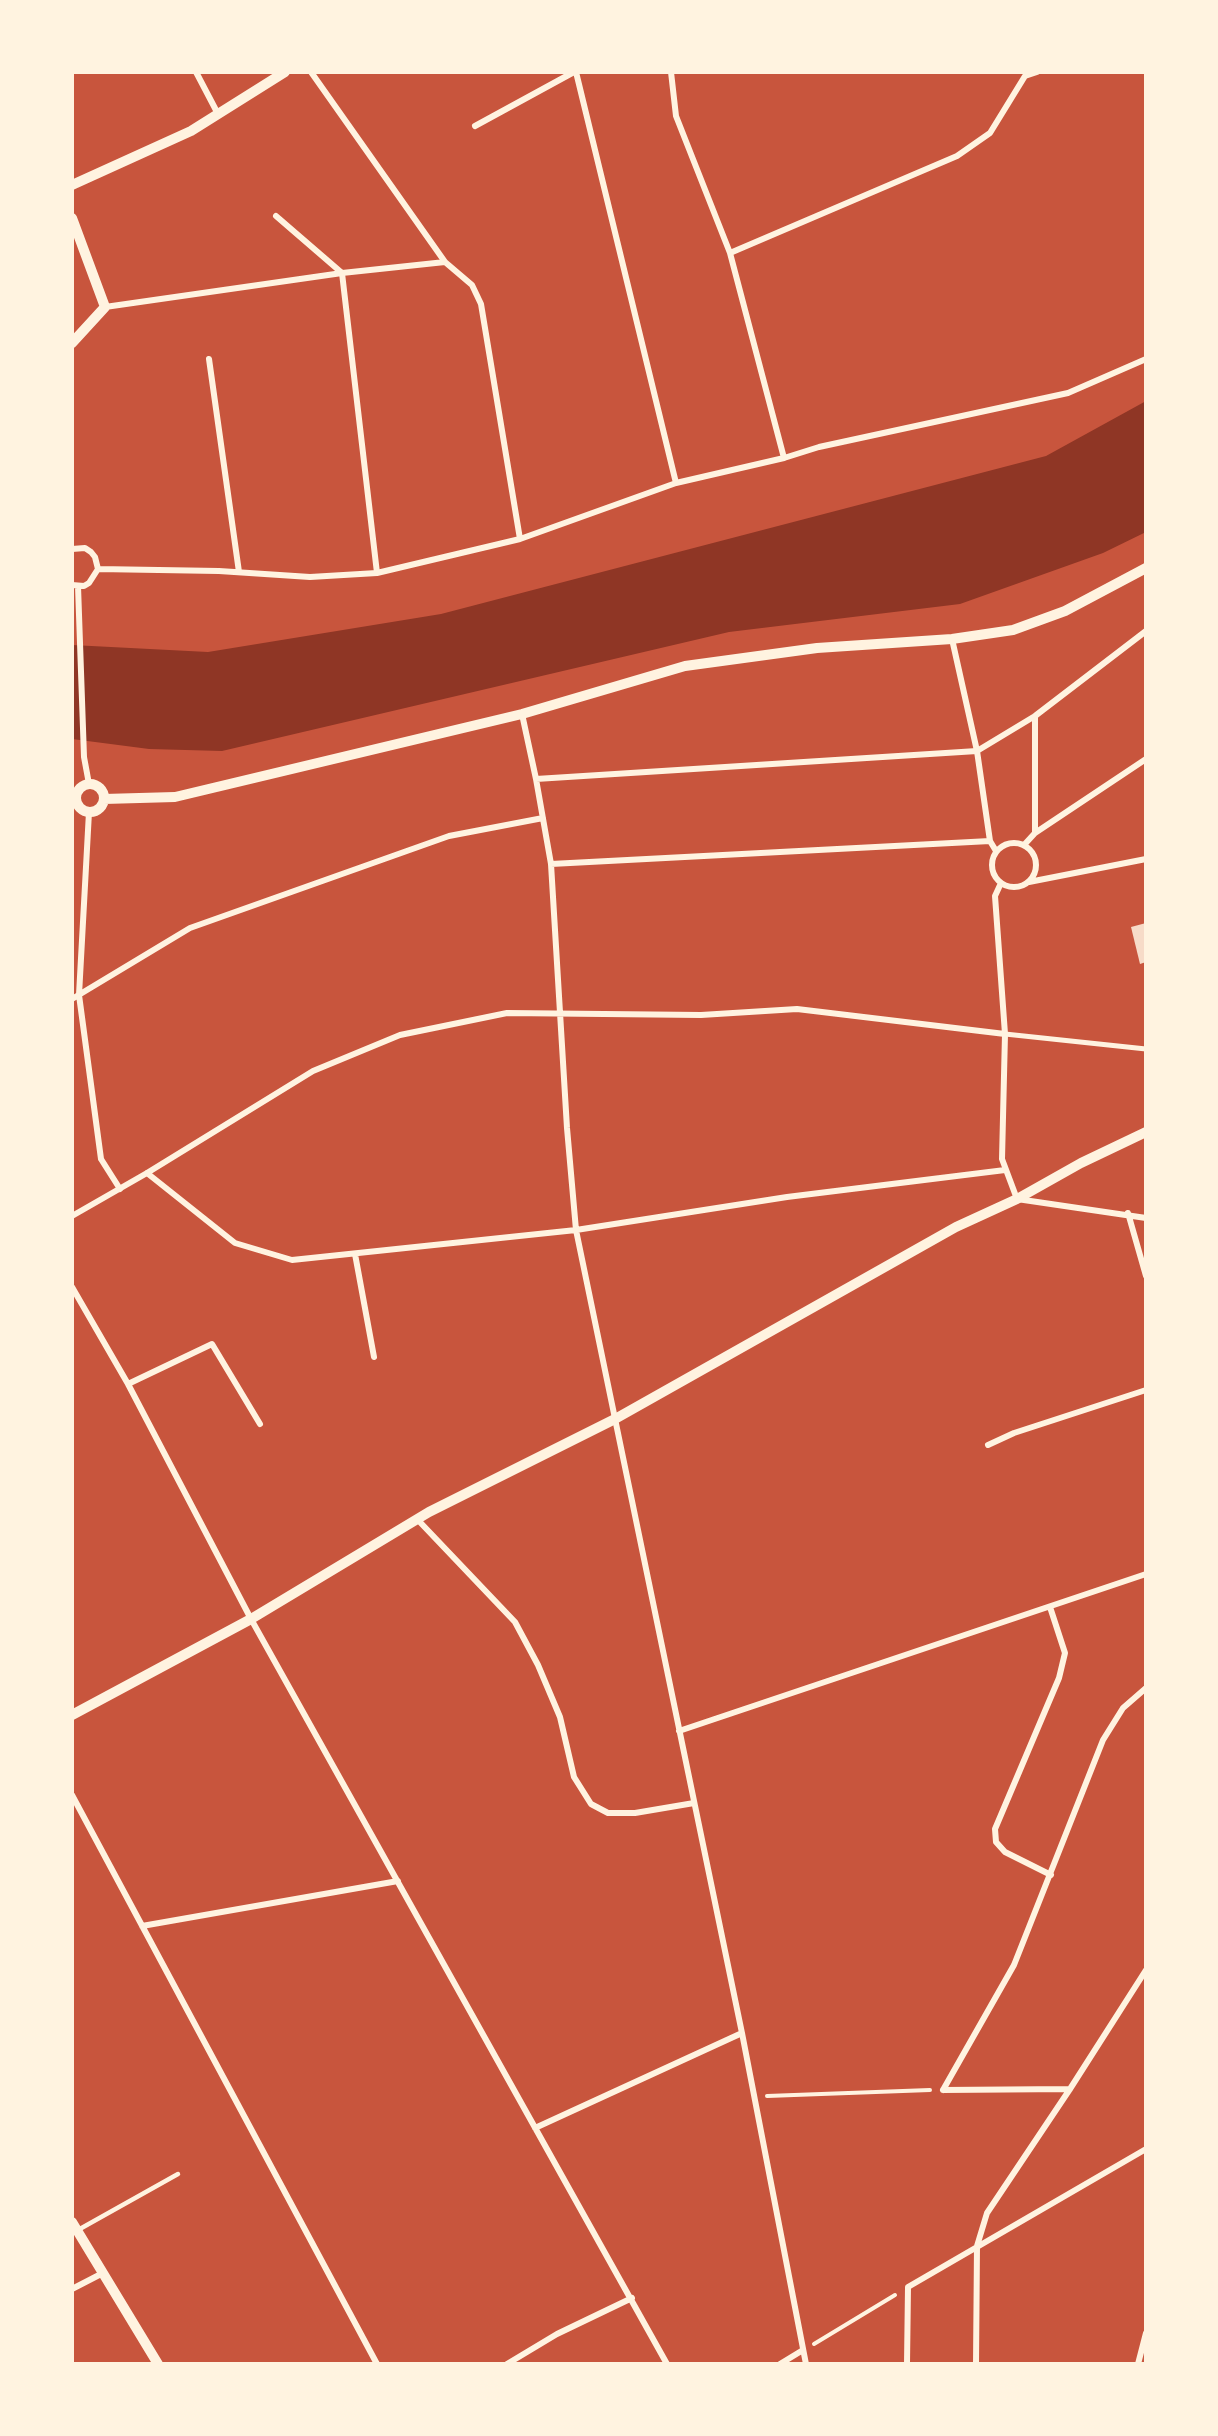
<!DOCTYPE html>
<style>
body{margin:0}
#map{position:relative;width:1218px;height:2436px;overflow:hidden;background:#c8553d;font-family:"Nunito Sans",sans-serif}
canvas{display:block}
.frame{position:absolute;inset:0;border:74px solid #fff3e0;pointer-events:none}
</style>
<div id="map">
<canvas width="1218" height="2436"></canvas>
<div class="frame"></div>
</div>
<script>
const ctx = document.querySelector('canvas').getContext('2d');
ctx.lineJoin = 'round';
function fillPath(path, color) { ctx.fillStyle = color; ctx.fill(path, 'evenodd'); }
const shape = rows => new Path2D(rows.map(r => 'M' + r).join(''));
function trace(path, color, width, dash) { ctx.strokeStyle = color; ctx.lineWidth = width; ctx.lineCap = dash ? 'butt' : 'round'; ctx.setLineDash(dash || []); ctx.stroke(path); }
fillPath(shape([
 [1146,401,1146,532,1103,553,960,604,729,632,222,751,149,749,72,739,72,645,208,652,441,614,1046,456]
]), '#8f3625');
fillPath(shape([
 [1146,923,1146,962,1140,964,1131,927]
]), '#f7dbc8');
trace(shape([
 [767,2096,930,2090],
 [814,2344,895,2295]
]), '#fff3e0', 4);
trace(shape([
 [78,2230,178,2174]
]), '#fff3e0', 4.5);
trace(shape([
 [1005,1034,1146,1049]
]), '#fff3e0', 5);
trace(shape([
 [196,72,218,114],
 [311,72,445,262,472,285,481,304,520,539],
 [576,72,676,483],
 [671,72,676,116,730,253,784,458],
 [475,126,574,72],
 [276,216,342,273,377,573],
 [730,253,957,156,990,133,1025,76,1037,72],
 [105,307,342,273,445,262],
 [209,359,239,572],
 [72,549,85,548,91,552,95,557,98,569,89,583,84,586,72,585],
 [98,569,219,571,310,577,377,573,520,539,676,483,784,458,819,447,1068,393,1146,359],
 [78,586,84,757,89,784],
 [952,639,977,751,990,841,996,851],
 [522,714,536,779,551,864,567,1128,576,1230,742,2033,806,2364],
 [536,779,977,751,1035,716,1146,631],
 [89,812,79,995,101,1159,120,1189],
 [1035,833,1035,716],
 '992 865a22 22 0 1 1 44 0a22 22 0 1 1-44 0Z',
 [1024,845,1035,833,1146,759],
 [551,864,990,841],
 [1029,882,1146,859],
 [1001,883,995,896,1005,1034,1002,1159,1017,1199,1146,1218],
 [72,999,190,928,449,836,543,818],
 [147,1173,235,1243,292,1260,576,1230,787,1197,1005,1170],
 [1128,1213,1146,1276],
 [72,1216,147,1173,313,1071,400,1035,507,1013,701,1015,797,1009,1005,1034],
 [355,1254,374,1357],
 [72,1287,128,1384,251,1619,667,2364],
 [128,1384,212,1344,260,1424],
 [988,1445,1014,1433,1146,1390],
 [417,1519,515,1622,538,1665,560,1717,574,1777,591,1804,608,1813,635,1813,694,1803],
 [1050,1607,1065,1653,1059,1678,995,1829,996,1842,1005,1852,1051,1875],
 [679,1731,1146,1574],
 [72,1795,377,2364],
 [142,1926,398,1881],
 [943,2090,1014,1965,1103,1740,1123,1708,1146,1688],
 [943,2090,1070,2089],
 [535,2128,742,2033],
 [72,2289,103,2273],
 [507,2364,557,2334,632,2298],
 [780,2364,803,2350],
 [907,2364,908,2287,1146,2149],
 [976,2364,977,2246,987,2213,1070,2089,1146,1970],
 [1138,2364,1146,2333]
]), '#fff3e0', 6);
trace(shape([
 [72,185,191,131,285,72],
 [72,218,105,307,72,343],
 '76 798a14 14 0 1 1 28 0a14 14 0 1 1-28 0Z',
 [104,799,175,797,522,714,685,666,817,648,952,639,1013,630,1065,611,1146,568],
 [72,1715,251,1619,429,1512,615,1419,956,1227,1017,1199,1081,1163,1146,1132],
 [72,2222,158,2364]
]), '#fff3e0', 10);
</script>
